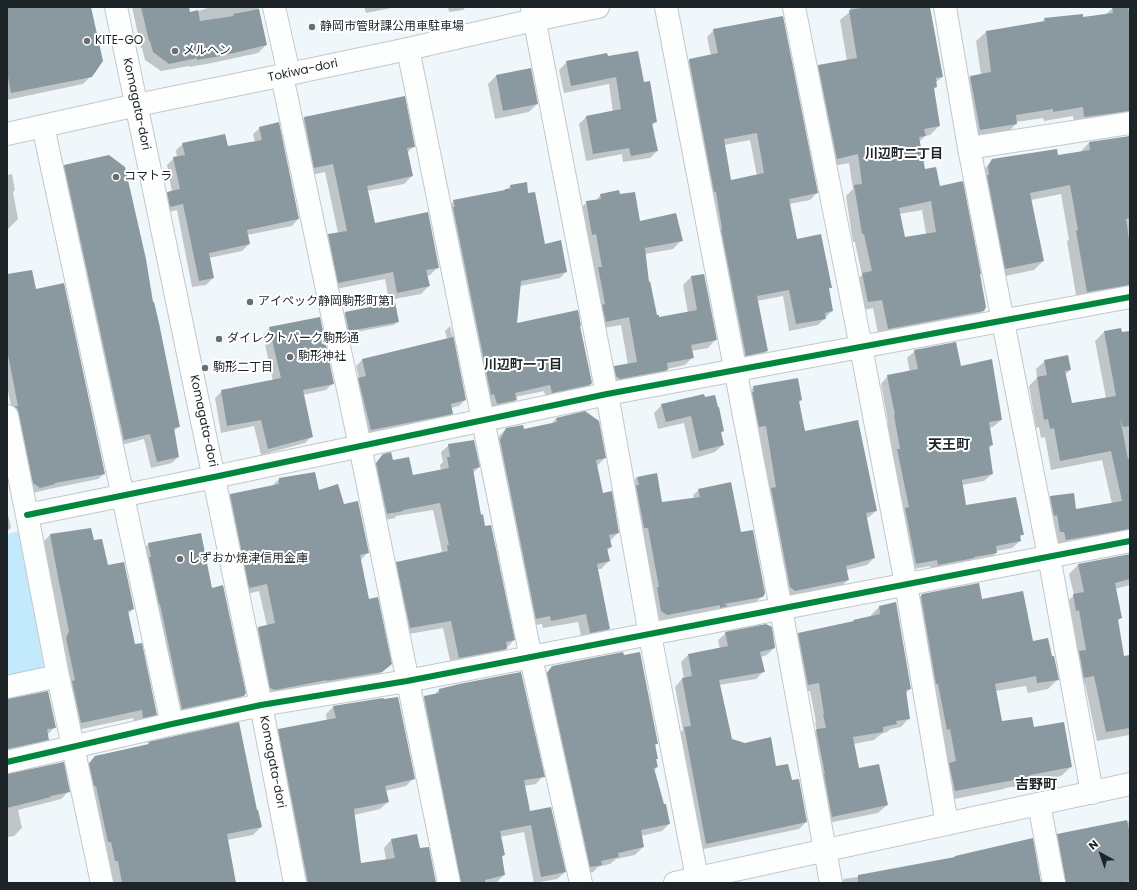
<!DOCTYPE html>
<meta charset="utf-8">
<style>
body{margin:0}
#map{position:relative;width:1137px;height:890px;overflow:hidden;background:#f0f7fa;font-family:Poppins,sans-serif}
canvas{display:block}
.frame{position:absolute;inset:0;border:8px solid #1e2528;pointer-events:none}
.north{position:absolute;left:1081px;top:834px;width:40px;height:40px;-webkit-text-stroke:3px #fff;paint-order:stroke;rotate:320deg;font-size:11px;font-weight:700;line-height:16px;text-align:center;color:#1e2528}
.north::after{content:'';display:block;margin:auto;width:14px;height:18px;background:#1e2528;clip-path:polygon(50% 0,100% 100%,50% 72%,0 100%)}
</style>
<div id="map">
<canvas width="1137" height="890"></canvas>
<div class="frame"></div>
<div class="north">N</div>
</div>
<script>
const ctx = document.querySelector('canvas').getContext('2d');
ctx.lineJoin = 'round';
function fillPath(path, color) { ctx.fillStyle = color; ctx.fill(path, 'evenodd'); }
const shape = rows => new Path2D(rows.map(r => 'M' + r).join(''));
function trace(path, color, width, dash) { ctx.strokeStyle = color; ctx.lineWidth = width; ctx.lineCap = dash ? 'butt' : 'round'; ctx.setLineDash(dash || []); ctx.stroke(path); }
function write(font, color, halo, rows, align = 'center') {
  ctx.font = font + ' Poppins,"Noto Sans JP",sans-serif'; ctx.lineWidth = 4; ctx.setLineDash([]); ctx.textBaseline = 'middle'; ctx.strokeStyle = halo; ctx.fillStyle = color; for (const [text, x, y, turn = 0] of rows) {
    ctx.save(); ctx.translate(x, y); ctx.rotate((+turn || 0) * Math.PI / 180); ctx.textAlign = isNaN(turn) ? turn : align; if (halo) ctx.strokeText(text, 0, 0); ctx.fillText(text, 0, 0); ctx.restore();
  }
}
fillPath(shape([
 [20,531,44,668,7,676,7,534]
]), '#c3e9fc');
fillPath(shape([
 [7,7,90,7,91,76,83,84,7,100],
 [132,7,188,7,189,14,211,7,258,7,266,45,258,53,212,63,189,67,189,66,161,71,145,60,142,48,141,48],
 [364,7,396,7,366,13],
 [448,7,466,7,463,10,449,12],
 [852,7,929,7,942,77,935,83,936,87,933,90,939,126,930,135,925,136,919,142,924,170,939,187,983,311,973,320,879,338,873,308,859,311,853,283,862,275,855,242,853,242,846,196,853,189,849,163,828,167,810,75,819,66,847,61,840,20,851,11,850,8],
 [922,210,926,234,904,238,899,214],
 [1115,7,1130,7,1130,124,1075,126,1073,116,1044,121,1043,118,1016,122,1016,124,1007,133,971,139,961,86,970,77,981,75,976,41,986,32,1041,23,1045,19,1082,19,1105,15,1113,8],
 [714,30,817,193,810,200,789,204,796,240,830,287,828,290,832,311,818,325,789,331,783,296,757,301,767,351,760,358,739,362,682,67,689,60,711,56,707,37],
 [750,140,757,176,730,181,724,145],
 [607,58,656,122,651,126,657,151,650,158,623,162,622,154,586,161,579,124,586,117,613,112,609,84,564,93,559,70,567,62],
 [530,69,537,104,529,112,495,119,488,84,496,76],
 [404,97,414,146,407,153,412,176,404,184,367,191,374,224,438,267,430,275,427,276,429,286,421,294,389,300,385,279,331,290,321,243,329,235,338,233,325,172,307,176,296,126,304,118],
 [260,128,298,219,292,226,247,235,249,244,242,251,209,258,213,278,206,285,192,287,177,210,164,213,161,200,168,193,172,192,167,165,174,158,177,158,176,150,183,144,227,148,255,142,253,134],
 [1130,137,1130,295,1077,301,1067,241,1069,240,1061,194,1031,200,1043,261,1034,270,996,278,983,170,993,160,1057,156,1080,152,1089,143],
 [65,165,152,303,179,426,173,432,178,457,172,463,151,468,144,439,118,446,58,172],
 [12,174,15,190,13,192,18,219,7,230,7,175],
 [510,186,528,194,544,245,566,272,560,278,520,286,516,324,579,327,591,383,583,391,546,399,544,391,515,397,516,400,510,406,491,410,448,207,454,201,504,192],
 [601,195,640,222,681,241,673,249,645,254,648,283,656,316,659,318,688,313,683,285,691,277,703,275,716,339,708,348,691,351,693,357,685,365,667,369,659,378,612,387,607,375,615,367,628,365,621,325,598,329,579,210,587,202,595,201],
 [7,276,35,290,104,474,98,479,49,489,33,493,28,489,7,386],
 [395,303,398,322,394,325,345,334,341,317,345,313],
 [450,326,465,400,459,406,451,408,452,413,446,419,365,436,353,385,359,378,356,366,362,360,447,339,445,331],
 [270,328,333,383,326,390,303,395,312,436,305,443,261,455,254,426,221,433,215,398,222,391,273,381,263,335],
 [1120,329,1121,333,1130,332,1130,541,1057,548,1042,506,1051,497,1076,510,1112,504,1102,460,1051,470,1045,437,1041,438,1039,427,1036,428,1029,386,1037,378,1036,369,1045,361,1070,370,1065,375,1071,404,1106,398,1095,341,1104,332],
 [915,351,960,367,1001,420,993,427,989,428,992,445,989,448,992,474,984,481,962,485,965,506,1023,534,1019,538,1020,541,1012,548,996,551,996,553,989,560,931,572,930,566,909,570,893,455,887,423,888,422,881,384,888,376,910,372,907,358],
 [754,387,801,400,798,403,804,432,876,511,869,517,866,518,874,558,867,565,846,570,848,580,841,587,788,597,759,432,752,433,747,394],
 [703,396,723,431,720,434,723,445,715,452,692,459,684,423,658,429,654,413,662,405],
 [557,418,605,458,596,467,603,494,618,533,610,541,611,547,607,551,609,561,601,569,597,569,609,629,601,637,582,640,578,622,543,628,542,624,528,626,492,449,498,437,506,429,523,431,550,425],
 [449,445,479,467,473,473,481,516,514,640,499,656,451,665,443,628,403,635,390,571,397,563,440,553,442,551,433,510,396,516,395,518,380,521,369,471,384,455,412,476,441,470,440,465,443,462,441,452],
 [637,477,661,503,694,499,693,495,699,490,762,596,756,602,715,613,714,610,661,621,656,617,632,483],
 [279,479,318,491,343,505,368,552,360,561,368,600,391,664,373,680,267,697,251,636,258,628,267,626,259,591,242,595,223,503,230,495,271,487],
 [7,510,11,528,7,531],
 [90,529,93,541,107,566,133,609,128,614,135,645,156,714,147,723,135,726,133,718,72,731,41,544,50,535],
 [148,544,211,589,243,695,234,704,173,717,140,553],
 [1130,555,1130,585,1115,589,1121,618,1117,622,1123,657,1130,656,1130,741,1129,735,1097,741,1085,684,1075,686,1065,604,1074,595,1069,574,1078,565],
 [922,595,981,601,1032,643,1058,679,1048,689,1028,693,1026,686,995,691,1002,722,1071,767,1061,776,1021,784,1019,786,1005,788,1004,789,945,801,912,605],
 [879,607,910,689,905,694,909,718,901,727,891,729,887,732,881,734,874,740,853,744,858,769,887,805,878,813,823,824,808,739,817,730,815,723,816,722,810,691,799,693,790,642,799,634,851,623,854,621,871,617,871,615],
 [726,633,774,648,767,655,761,657,764,671,756,679,719,685,731,740,776,768,791,781,806,822,799,829,699,850,677,736,683,730,675,687,682,679,684,679,681,662,688,655,720,649,718,640],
 [552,667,657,743,655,746,657,759,656,760,657,767,654,771,669,824,662,831,641,836,643,847,635,855,616,859,610,864,598,867,593,872,583,874,545,674],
 [439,690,543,776,536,784,524,786,529,812,565,872,557,879,534,883,524,832,500,837,504,855,501,858,504,875,497,882,453,883,417,705,424,697,434,695],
 [7,706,55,727,47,735,48,739,40,747,7,755],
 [333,707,414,778,406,786,385,791,388,802,380,809,354,815,360,864,386,860,384,848,391,840,416,835,419,849,435,883,300,883,271,738,279,730,327,721,326,714],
 [149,743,256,811,261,827,253,835,227,840,235,883,110,883,87,765,95,756,146,746],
 [7,775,69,791,61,799,18,810,22,828,14,836,7,837],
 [1130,821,1130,883,1057,883,1050,843,1058,835],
 [955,856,1040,883,840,883,844,879,882,873,953,858]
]), '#0003');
fillPath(shape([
 [7,7,91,7,103,61,92,77,11,93,7,72],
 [141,7,189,7,190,12,198,10,200,21,234,16,233,14,259,9,267,45,221,56,197,60,197,58,169,64,153,52,150,41,149,41],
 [867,7,930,7,943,77,936,78,937,87,934,88,940,126,924,129,926,136,919,137,925,169,936,167,940,186,963,181,981,274,980,274,986,307,984,311,888,329,882,300,868,302,862,273,872,271,864,234,862,234,854,185,862,184,858,154,837,159,818,65,857,58,849,10],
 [931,201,936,232,905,237,899,208],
 [1112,7,1128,7,1130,18,1130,111,1084,117,1083,107,1053,112,1053,109,1016,115,1017,124,980,130,970,76,991,72,986,31,1045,21,1044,18,1083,14,1083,17,1113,13],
 [783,16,818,193,789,199,797,239,821,234,832,288,829,288,833,311,825,313,826,319,796,324,789,290,757,296,768,351,746,356,721,229,722,229,716,192,714,192,689,59,718,53,713,29],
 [757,133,764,173,731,180,724,139],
 [638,51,644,82,650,81,657,122,652,123,658,151,631,156,629,148,593,154,586,116,621,109,616,77,571,86,566,61,607,53,608,56],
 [531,68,538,104,503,111,496,75],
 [405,96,415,147,407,148,413,176,367,186,375,223,428,212,439,268,426,270,430,286,397,293,393,272,338,283,328,234,347,231,333,164,314,168,304,117],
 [279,122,299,219,247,230,250,244,209,253,214,278,199,281,183,204,170,207,167,192,180,189,173,157,185,155,182,143,225,134,228,146,262,140,259,127],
 [1130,136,1130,218,1126,219,1130,246,1130,285,1087,292,1076,231,1078,230,1070,185,1030,193,1044,261,1005,269,987,175,989,175,988,166,992,159,1057,149,1058,155,1090,150,1089,142],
 [109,155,125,167,146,259,153,302,154,302,159,323,180,427,174,428,179,457,157,462,150,434,124,440,64,165],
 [527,182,528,193,535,192,545,244,561,240,567,272,521,281,517,323,578,310,581,326,580,326,592,383,590,385,552,393,550,385,515,393,517,400,497,404,494,394,491,395,453,207,455,207,453,200,505,190,505,189,511,189,510,185],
 [619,190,620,194,635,192,640,221,676,213,683,241,645,248,649,282,650,281,657,315,659,315,659,317,697,310,691,276,704,274,717,340,691,345,694,358,667,363,668,370,620,379,616,376,614,366,637,362,629,317,606,322,602,305,605,304,598,267,602,267,596,234,592,235,586,201,601,199,600,194],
 [32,270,36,289,64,283,105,474,55,483,55,484,40,488,33,483,19,414,17,408,14,406,18,406,7,350,7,274],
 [395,302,399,322,349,331,345,312],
 [320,317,334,384,303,390,313,437,268,449,261,420,227,426,221,390,281,378,269,327],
 [451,324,466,400,451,404,453,414,371,430,358,378,366,376,362,359,453,337],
 [1121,328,1122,332,1130,331,1130,426,1123,427,1120,418,1128,459,1130,459,1130,529,1066,540,1064,532,1060,532,1057,515,1054,516,1050,496,1074,493,1076,509,1122,501,1111,451,1060,461,1054,428,1050,429,1048,419,1044,420,1037,377,1047,375,1044,360,1068,355,1071,370,1065,371,1072,403,1116,396,1104,331],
 [956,342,961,366,992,359,1002,420,989,422,993,445,989,446,993,474,962,480,966,505,1016,497,1024,535,1020,535,1021,541,996,546,997,553,974,557,974,558,938,565,937,560,916,564,905,508,909,507,897,449,900,449,894,415,895,415,887,375,918,369,914,350],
 [798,378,802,400,799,401,805,431,858,420,877,511,866,513,875,558,846,566,849,580,795,591,790,587,771,488,776,487,766,426,759,427,752,392,754,392,753,386],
 [704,394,705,397,715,395,718,407,719,407,724,431,721,432,724,445,699,451,691,416,666,422,661,404],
 [585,411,599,421,606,458,596,460,603,493,612,491,619,533,609,535,612,547,607,548,610,561,597,564,610,629,590,633,586,614,551,621,550,616,536,619,500,440,506,428,523,425,524,429,557,422,556,418],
 [474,440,480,467,473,469,481,515,483,514,485,526,491,525,515,640,506,642,507,649,459,658,451,621,410,628,396,562,448,551,447,545,449,545,440,503,403,510,403,511,387,514,376,463,383,454,391,452,393,460,409,457,413,475,449,468,447,457,450,457,448,444],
 [315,472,319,490,338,484,344,504,358,501,369,553,360,555,369,599,378,597,392,664,382,672,327,681,327,680,275,690,270,688,258,627,275,623,267,584,249,588,230,494,279,484,279,478],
 [657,473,662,502,700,497,698,489,731,482,741,532,753,530,765,593,763,597,724,604,728,606,720,608,720,605,667,615,661,611,657,587,659,587,648,528,644,528,636,485,639,485,637,477],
 [91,528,94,540,102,539,108,565,124,562,134,609,128,611,135,644,142,643,157,715,143,718,142,710,81,723,72,681,75,680,66,638,69,631,59,582,50,534],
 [201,533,212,588,223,585,246,693,244,696,182,709,160,604,159,604,149,557,151,557,148,543],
 [1130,554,1130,579,1115,583,1122,618,1118,619,1124,656,1130,655,1130,728,1106,732,1094,676,1084,678,1079,651,1086,650,1079,610,1076,611,1073,594,1084,592,1078,564],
 [979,583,982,599,1023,591,1033,641,1048,638,1052,656,1054,656,1059,680,1037,683,1036,676,995,684,1002,721,1032,717,1034,727,1064,722,1072,767,1030,775,1030,776,1014,779,1014,780,955,791,949,763,956,761,950,729,947,730,938,684,936,684,921,596,922,594],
 [896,602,911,689,906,690,910,719,896,721,897,724,883,727,883,732,853,737,859,768,879,764,888,805,832,817,824,774,825,774,816,729,826,728,823,714,824,714,819,683,808,685,798,633,854,621,853,620,880,614,879,606],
 [766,624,772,627,775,648,760,652,765,672,719,680,732,739,745,743,771,737,776,766,788,764,792,780,799,779,807,822,706,844,684,727,691,726,682,678,692,676,688,654,728,646,725,632],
 [623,652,624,655,640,652,658,744,655,744,658,759,656,759,658,767,654,768,664,804,666,804,670,824,641,830,644,847,618,853,619,857,601,861,602,865,590,867,547,673,552,666],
 [521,672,545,777,524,780,530,811,551,807,566,872,541,877,531,825,500,831,505,855,502,856,505,875,485,880,485,883,461,883,424,696,439,693,439,689,459,684],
 [48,691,56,728,47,729,49,740,7,749,7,699],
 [398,697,415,779,385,786,389,802,354,809,361,863,395,858,391,839,417,834,420,848,429,847,436,883,308,883,278,729,336,718,333,706,383,698,384,699],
 [239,722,257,810,258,810,262,827,227,834,236,883,122,883,118,861,115,861,111,842,108,842,96,786,94,786,89,764,95,756,149,744,148,742,175,736],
 [64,762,70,792,50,796,51,797,7,808,7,774],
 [1127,820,1130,834,1130,881,1118,883,1066,883,1057,834],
 [1033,838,1041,883,858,883,858,875,955,857,955,856]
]), '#8a999f');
const street = shape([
 [274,7,289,74],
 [532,7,607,394,650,635,698,883],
 [666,7,781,609,831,883],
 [794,7,861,347,906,584,947,824],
 [945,7,969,148,1049,556,1092,793],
 [408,49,531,658,581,883],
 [282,76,360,446,449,883],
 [43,126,172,724],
 [969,148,1130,123],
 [7,416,27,515,58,676,102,883],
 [27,515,214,477,607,394,1130,297],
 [7,687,58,676],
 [7,762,172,724,261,705,407,681,1130,541],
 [1039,804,1054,883]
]);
const secondary = shape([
 [116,7,261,705,295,883],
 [7,134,137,105,289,74,408,49,534,20,598,7],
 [675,883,1130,784]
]);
trace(street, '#c2c8cb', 24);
trace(secondary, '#c2c8cb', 24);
trace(street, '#fdfefe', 22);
trace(secondary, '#fdfefe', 22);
trace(shape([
 [27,515,214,477,607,394,1130,297],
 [7,762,172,724,261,705,407,681,1130,541]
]), '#00873e', 6);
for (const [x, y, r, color] of [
 [312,27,4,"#686e72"],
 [87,41,4,"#686e72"],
 [175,51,4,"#686e72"],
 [116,177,4,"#686e72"],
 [250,302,4,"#686e72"],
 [219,339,4,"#686e72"],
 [290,357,4,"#686e72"],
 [205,368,4,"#686e72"],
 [180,559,4,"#686e72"]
]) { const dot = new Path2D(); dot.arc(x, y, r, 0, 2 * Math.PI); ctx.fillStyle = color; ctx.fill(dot); trace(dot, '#fff', 1.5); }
write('12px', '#1e2528', '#fff', [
 ["静岡市管財課公用車駐車場",320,27],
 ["KITE-GO",95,41],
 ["メルヘン",183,51],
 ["コマトラ",124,177],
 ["アイペック静岡駒形町第1",258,302],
 ["ダイレクトパーク駒形通",227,339],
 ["駒形神社",298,357],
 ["駒形二丁目",213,368],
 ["しずおか焼津信用金庫",188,559]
], 'left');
write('12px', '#1e2528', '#fff', [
 ["Tokiwa-dori",303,71,-12],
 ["Komagata-dori",136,104,78],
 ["Komagata-dori",203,421,78],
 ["Komagata-dori",272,762,79]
]);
write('bold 13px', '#1e2528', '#fff', [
 ["川辺町二丁目",904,155],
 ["川辺町一丁目",523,366]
]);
write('bold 14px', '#1e2528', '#fff', [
 ["天王町",949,445],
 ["吉野町",1036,785]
]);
</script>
